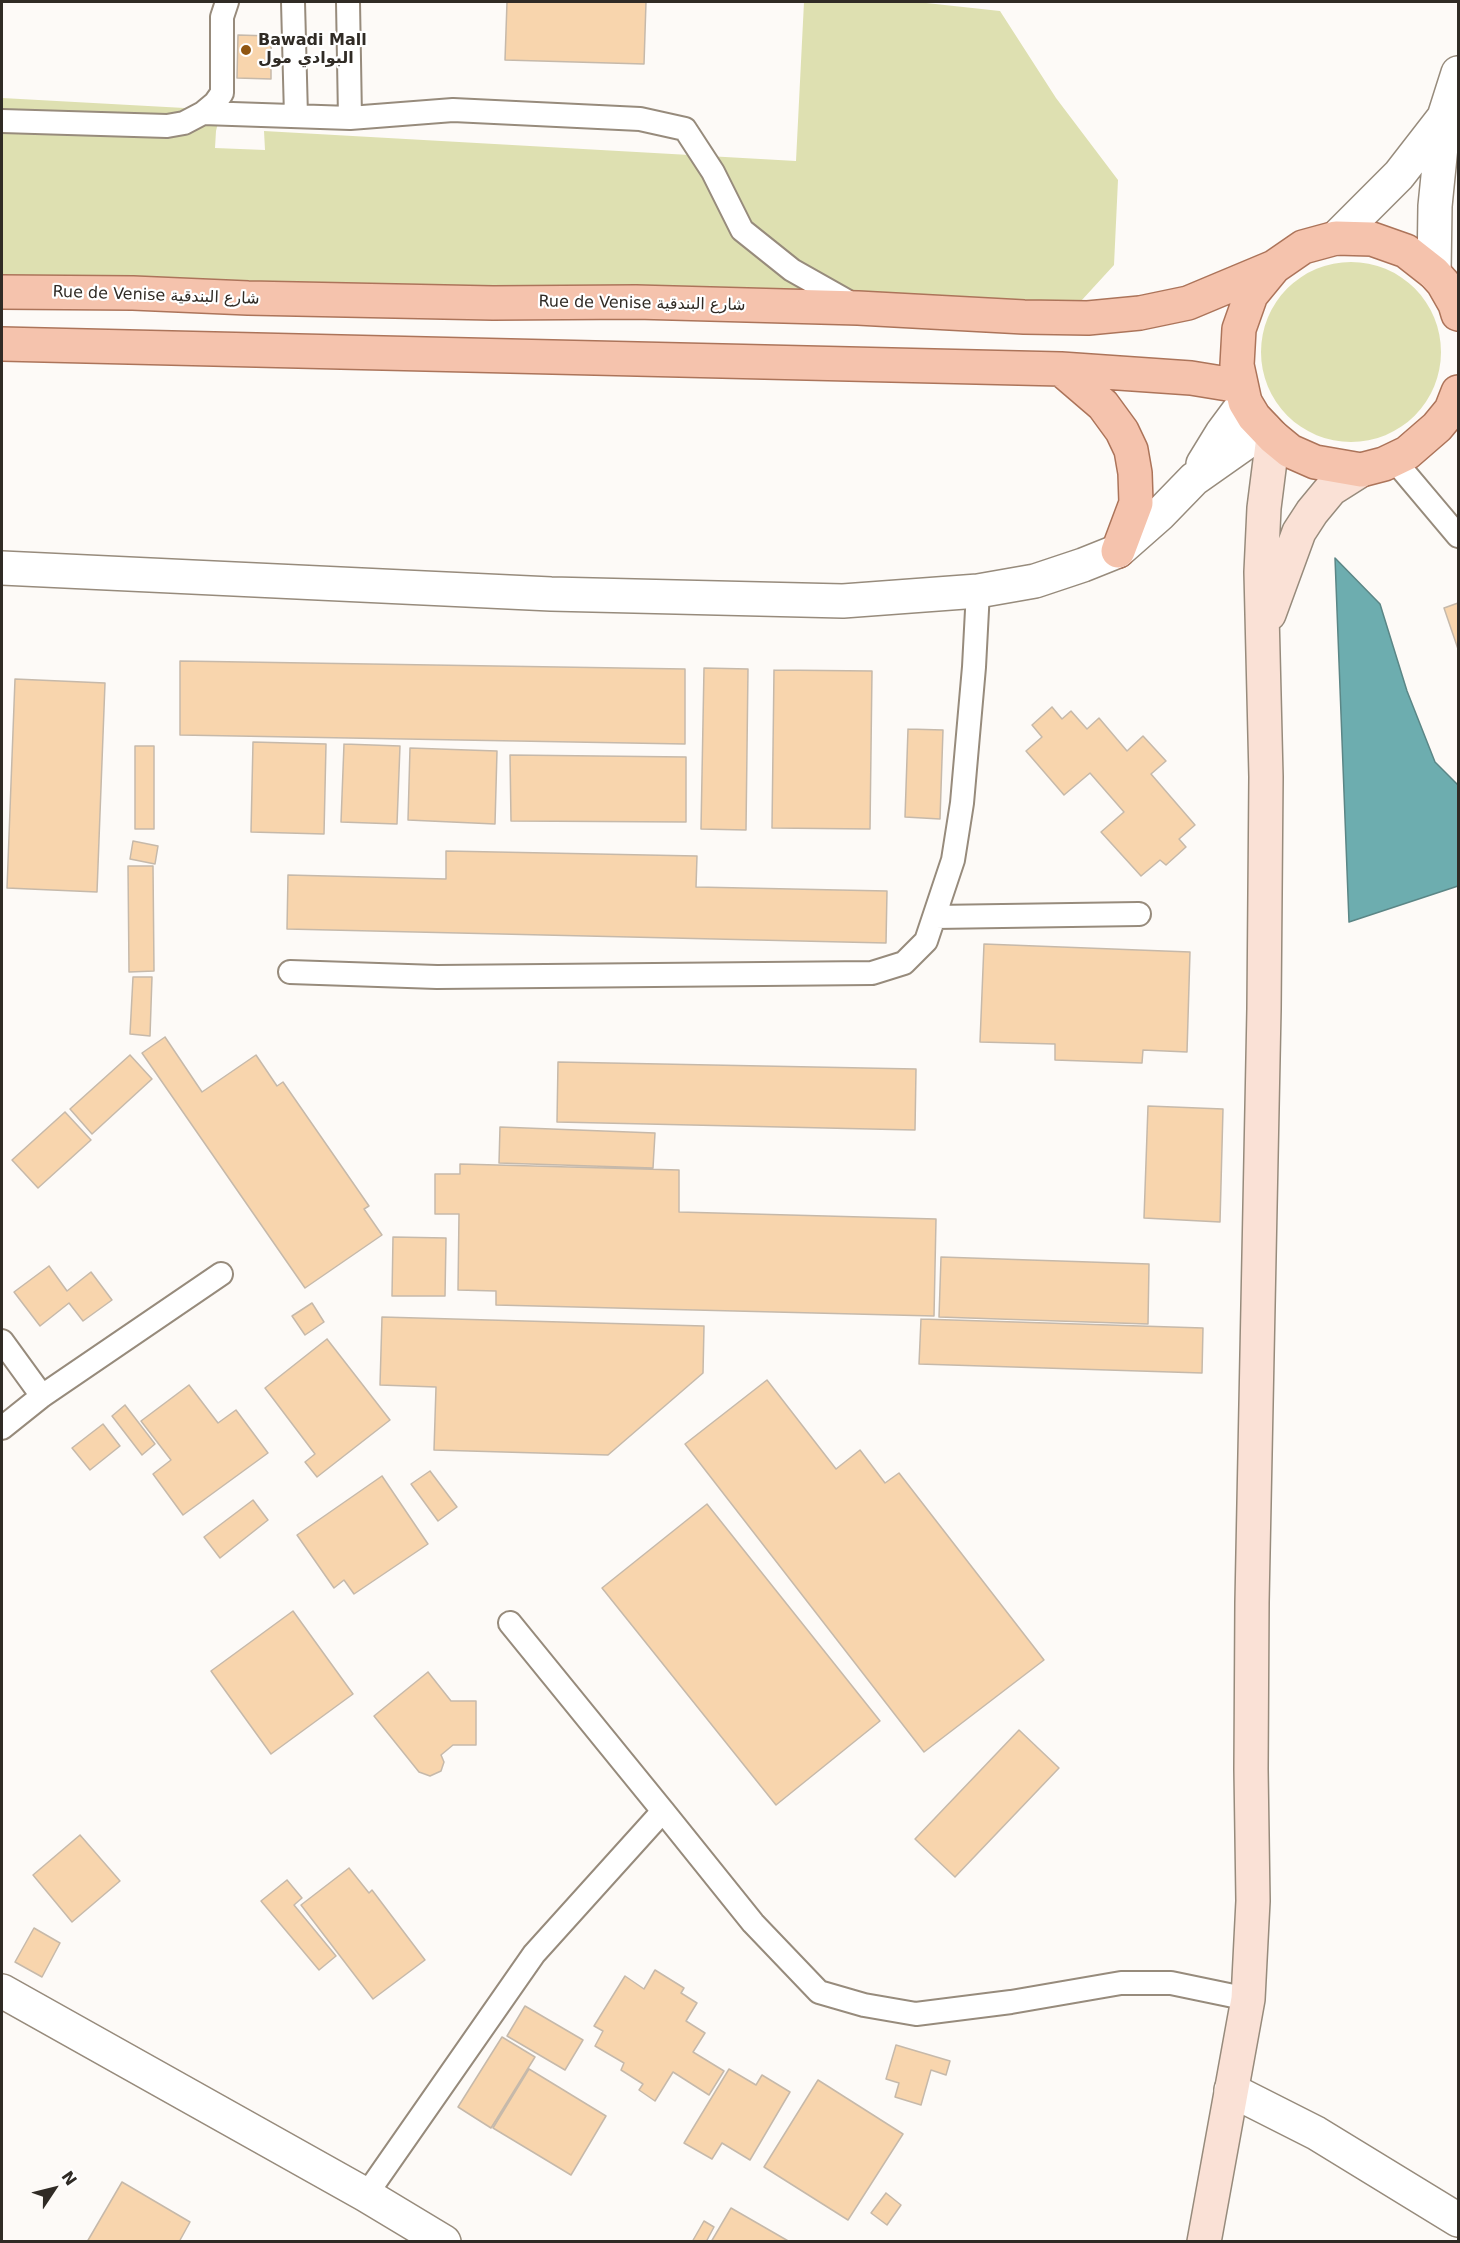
<!DOCTYPE html>
<meta charset="utf-8">
<style>
body{margin:0}
#map{position:relative;width:1460px;height:2243px;overflow:hidden;background:#fdfaf7;font-family:"DejaVu Sans",sans-serif}
canvas{display:block}
.frame{position:absolute;inset:0;border:3px solid #302b25;pointer-events:none}
.north{position:absolute;left:24px;top:2159px;width:60px;height:60px;-webkit-text-stroke:4px #fff;paint-order:stroke;rotate:55deg;font-size:16px;font-weight:700;line-height:24px;text-align:center;color:#302b25}
.north::after{content:'';display:block;margin:auto;width:21px;height:27px;background:#302b25;clip-path:polygon(50% 0,100% 100%,50% 72%,0 100%)}
</style>
<div id="map">
<canvas width="1460" height="2243"></canvas>
<div class="frame"></div>
<div class="north">N</div>
</div>
<script>
const ctx = document.querySelector('canvas').getContext('2d');
ctx.lineJoin = 'round';
function fillPath(path, color) { ctx.fillStyle = color; ctx.fill(path, 'evenodd'); }
const shape = rows => new Path2D(rows.map(r => 'M' + r).join(''));
function trace(path, color, width, dash) { ctx.strokeStyle = color; ctx.lineWidth = width; ctx.lineCap = dash ? 'butt' : 'round'; ctx.setLineDash(dash || []); ctx.stroke(path); }
function write(font, color, halo, rows, align = 'center') {
  ctx.font = font + ' "DejaVu Sans","Noto Sans Arabic",sans-serif'; ctx.lineWidth = 4.5; ctx.setLineDash([]); ctx.textBaseline = 'middle'; ctx.strokeStyle = halo; ctx.fillStyle = color; for (const [text, x, y, turn = 0] of rows) {
    ctx.save(); ctx.translate(x, y); ctx.rotate((+turn || 0) * Math.PI / 180); ctx.textAlign = isNaN(turn) ? turn : align; if (halo) ctx.strokeText(text, 0, 0); ctx.fillText(text, 0, 0); ctx.restore();
  }
}
fillPath(shape([
 [804,2,917,2,1000,11,1056,98,1118,180,1114,265,1081,301,1025,327,2,276,2,98,221,110,216,131,215,148,265,150,264,131,796,161],
 '1261 352a90 90 0 1 1 180 0a90 90 0 1 1-180 0Z'
]), '#dee0b1');
const water = shape([
 [1335,558,1380,604,1407,691,1435,762,1458,785,1458,886,1349,922,1335,558]
]);
fillPath(water, '#6dadaf');
trace(water, '#5b8686', 1.5);
const building = shape([
 [507,2,646,2,644,64,505,60,507,2],
 [238,35,271,36,271,79,237,78,238,35],
 [1458,603,1458,649,1444,608,1458,603],
 [180,661,685,669,685,744,180,735,180,661],
 [704,668,748,669,746,830,701,829,704,668],
 [774,670,872,671,870,829,772,828,774,670],
 [15,679,105,683,97,892,7,888,15,679],
 [1052,707,1062,719,1071,711,1087,729,1099,718,1127,751,1143,736,1166,761,1151,774,1195,825,1179,839,1186,847,1166,865,1160,860,1141,876,1101,832,1124,812,1090,773,1064,795,1026,751,1042,737,1032,725,1052,707],
 [908,729,943,730,940,819,905,817,908,729],
 [253,742,326,744,324,834,251,832,253,742],
 [344,744,400,746,397,824,341,822,344,744],
 [135,746,154,746,154,829,135,829,135,746],
 [410,748,497,751,495,824,408,820,410,748],
 [510,755,686,757,686,822,511,821,510,755],
 [133,841,158,846,155,864,130,859,133,841],
 [446,851,697,856,696,887,887,891,886,943,287,929,288,875,446,879,446,851],
 [128,866,153,866,154,971,129,972,128,866],
 [984,944,1190,952,1187,1052,1143,1050,1142,1063,1055,1060,1055,1044,980,1042,984,944],
 [133,977,152,977,150,1036,130,1034,133,977],
 [165,1037,202,1092,256,1055,277,1086,283,1082,369,1206,364,1209,382,1235,305,1288,142,1053,165,1037],
 [130,1055,152,1079,92,1134,70,1109,130,1055],
 [558,1062,916,1069,915,1130,557,1122,558,1062],
 [1148,1106,1223,1109,1220,1222,1144,1218,1148,1106],
 [65,1112,91,1140,38,1188,12,1160,65,1112],
 [500,1127,655,1133,653,1168,499,1163,500,1127],
 [460,1164,679,1170,679,1212,936,1219,934,1316,496,1305,496,1291,458,1290,459,1214,435,1214,435,1174,460,1174,460,1164],
 [393,1237,446,1238,445,1296,392,1296,393,1237],
 [941,1257,1149,1264,1148,1324,939,1317,941,1257],
 [49,1266,67,1291,91,1272,112,1300,83,1321,69,1303,40,1326,14,1292,49,1266],
 [312,1303,324,1322,305,1335,292,1316,312,1303],
 [382,1317,704,1326,703,1373,608,1455,434,1450,436,1387,380,1385,382,1317],
 [921,1319,1203,1328,1202,1373,919,1364,921,1319],
 [327,1339,390,1420,317,1477,305,1462,315,1454,265,1388,327,1339],
 [767,1380,836,1469,860,1450,885,1483,899,1473,1044,1660,924,1752,685,1444,767,1380],
 [189,1385,218,1423,236,1410,268,1453,183,1515,153,1474,171,1460,141,1421,189,1385],
 [125,1405,155,1444,142,1455,112,1416,125,1405],
 [103,1424,120,1446,90,1470,72,1448,103,1424],
 [430,1471,457,1507,438,1521,411,1484,430,1471],
 [382,1476,428,1544,354,1594,344,1580,334,1588,297,1535,382,1476],
 [253,1500,268,1520,220,1558,204,1537,253,1500],
 [707,1504,880,1721,776,1805,602,1588,707,1504],
 [293,1611,353,1694,271,1754,211,1671,293,1611],
 [428,1672,451,1701,476,1701,476,1745,453,1745,441,1755,444,1762,441,1771,430,1776,419,1772,374,1716,428,1672],
 [1019,1730,1059,1768,955,1877,915,1839,1019,1730],
 [80,1835,120,1881,72,1922,33,1875,80,1835],
 [349,1868,369,1893,372,1890,425,1960,373,1999,301,1905,349,1868],
 [287,1880,302,1898,294,1905,336,1956,319,1970,261,1901,287,1880],
 [34,1928,60,1943,42,1977,15,1962,34,1928],
 [655,1970,684,1988,681,1993,697,2003,686,2021,705,2033,693,2052,724,2071,709,2095,673,2072,655,2101,639,2090,643,2084,621,2070,624,2063,595,2046,603,2031,594,2026,625,1976,644,1989,655,1970],
 [525,2006,583,2040,565,2070,507,2036,525,2006],
 [502,2037,535,2057,491,2128,458,2107,502,2037],
 [896,2045,950,2061,946,2075,931,2070,921,2105,895,2097,899,2083,886,2079,896,2045],
 [529,2069,606,2116,571,2175,493,2128,529,2069],
 [729,2069,756,2085,762,2075,790,2092,750,2160,722,2143,712,2159,684,2143,729,2069],
 [818,2080,903,2134,848,2220,764,2167,818,2080],
 [122,2182,190,2222,179,2242,87,2242,122,2182],
 [886,2193,901,2205,887,2225,871,2213,886,2193],
 [731,2208,790,2242,711,2242,731,2208],
 [704,2221,714,2227,706,2242,692,2242,704,2221]
]);
fillPath(building, '#f8d5ad');
trace(building, '#c6b9aa', 1.5);
const lane = shape([
 [293,2,296,116],
 [348,2,350,118],
 [203,113,350,118,453,110,640,119,685,129,713,172,742,230,792,270,854,305],
 [2,121,167,126,184,123,203,113,215,103,222,93,222,17,227,2],
 [1394,460,1458,536],
 [935,917,1139,914],
 [290,972,437,977,872,973,904,963,926,941,953,860,962,803,974,667,978,591],
 [2,1341,42,1396],
 [2,1428,42,1396,221,1274],
 [510,1623,663,1811],
 [366,2195,534,1954,663,1811,753,1923,819,1992,864,2005,916,2014,1011,2002,1121,1983,1171,1983,1248,1999]
]);
const street = shape([
 [1336,238,1399,175,1444,117],
 [1434,273,1435,206,1444,117,1458,73],
 [1203,464,1222,433,1245,402],
 [2,568,551,594,843,601,978,591,1035,581,1083,565,1118,551,1160,514,1194,479,1265,429],
 [2,1991,366,2195,444,2242],
 [1231,2090,1316,2133,1458,2220]
]);
const secondary = shape([
 [1269,614,1299,532,1312,512,1331,489,1361,470],
 [1204,2242,1248,1999,1253,1901,1251,1769,1252,1602,1264,1009,1266,777,1261,572,1264,508,1273,437]
]);
const primary = shape([
 [2,292,133,293,248,298,493,303,636,302,858,308,1024,317,1088,318,1140,313,1188,303,1274,267],
 [1458,314,1455,304,1443,283,1434,273,1406,251,1372,239,1336,238,1303,247,1274,267,1251,295,1239,329,1237,365,1245,402,1254,417,1273,437,1290,451,1315,462,1361,470,1384,464,1407,453,1437,427,1451,410,1458,392],
 [2,344,1061,369,1191,378,1240,386],
 [1061,369,1103,405,1122,431,1131,450,1135,473,1136,503,1118,551]
]);
trace(lane, '#978b7c', 26);
trace(street, '#978b7c', 36);
trace(secondary, '#978b7c', 36);
trace(primary, '#ac745a', 36);
trace(lane, '#fff', 22);
trace(street, '#fff', 33);
trace(secondary, '#fae1d6', 33);
trace(primary, '#f5c3ad', 33);
for (const [x, y, r, color] of [
 [246,50,6,"#905611"]
]) { const dot = new Path2D(); dot.arc(x, y, r, 0, 2 * Math.PI); ctx.fillStyle = color; ctx.fill(dot); trace(dot, '#fff', 2); }
write('bold 16px', '#302b25', '#fff', [
 ["Bawadi Mall",258,41],
 ["البوادي مول",258,59]
], 'left');
write('16px', '#302b25', '#fff', [
 ["Rue de Venise شارع البندقية",156,296,2],
 ["Rue de Venise شارع البندقية",642,304,1]
]);
</script>
